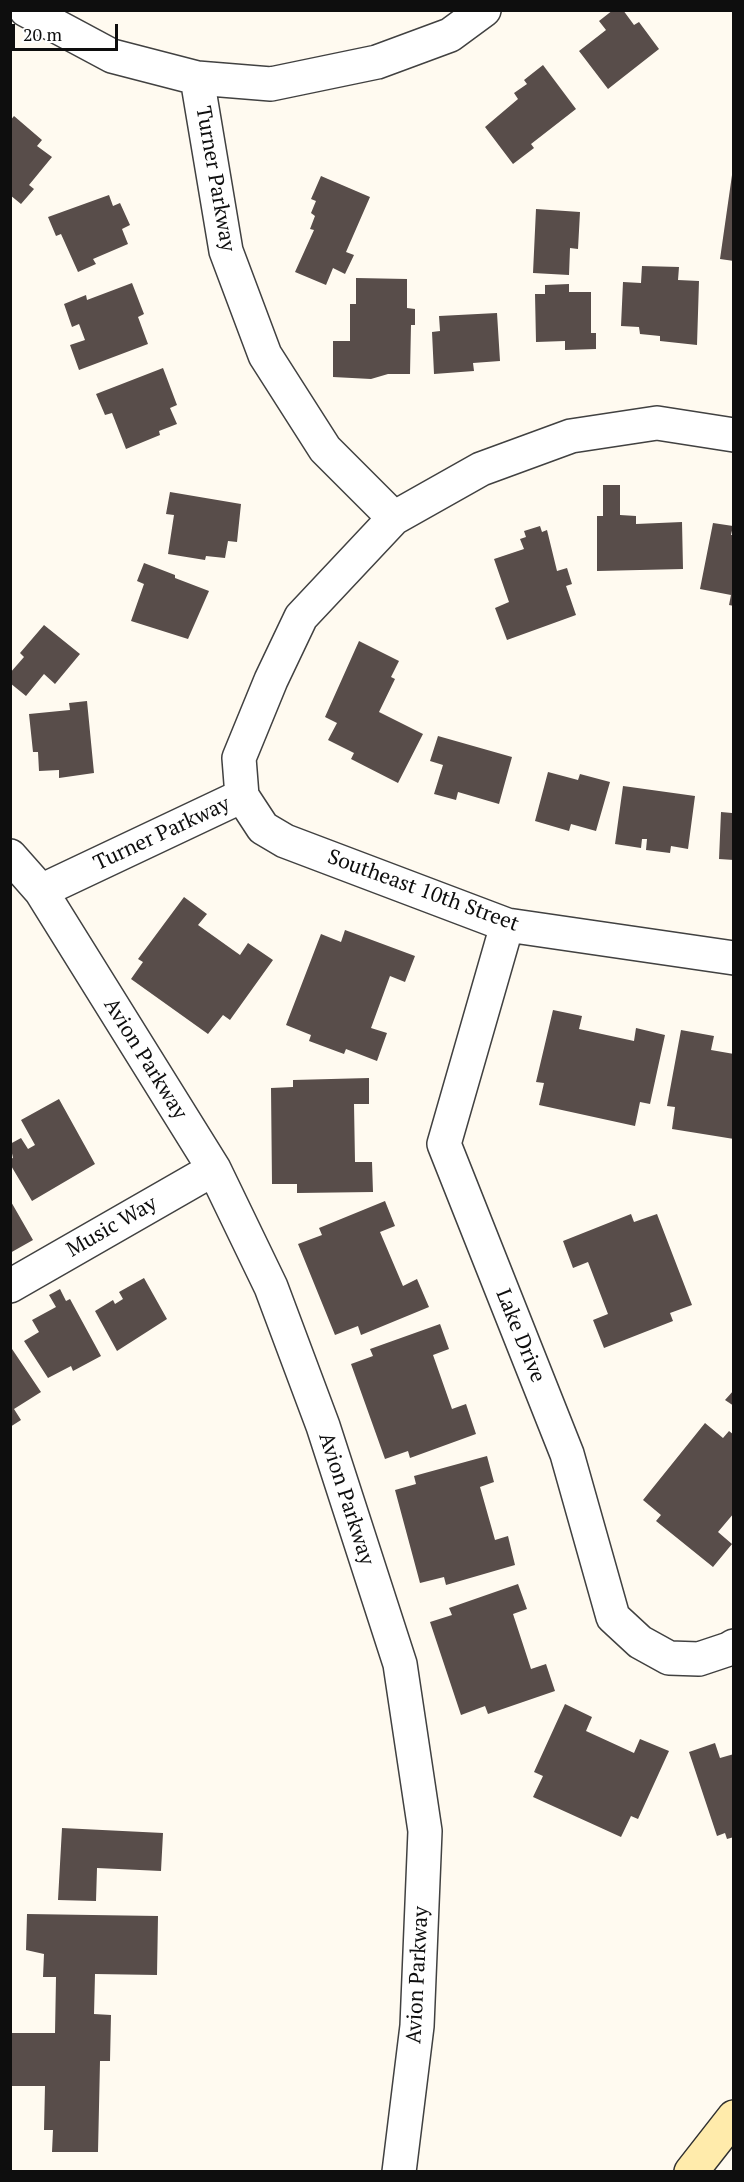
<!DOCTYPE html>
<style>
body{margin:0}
#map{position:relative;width:744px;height:2182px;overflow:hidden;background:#fffaf0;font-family:"PT Serif",serif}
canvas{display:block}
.frame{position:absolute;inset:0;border:12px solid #0e0e0e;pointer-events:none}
.scale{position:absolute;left:12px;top:24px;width:106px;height:27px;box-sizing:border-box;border:3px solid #0e0e0e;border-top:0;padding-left:8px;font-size:18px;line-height:21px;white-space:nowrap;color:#0e0e0e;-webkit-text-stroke:4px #fff;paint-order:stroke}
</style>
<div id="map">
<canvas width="744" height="2182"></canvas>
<div class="frame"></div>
<div class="scale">20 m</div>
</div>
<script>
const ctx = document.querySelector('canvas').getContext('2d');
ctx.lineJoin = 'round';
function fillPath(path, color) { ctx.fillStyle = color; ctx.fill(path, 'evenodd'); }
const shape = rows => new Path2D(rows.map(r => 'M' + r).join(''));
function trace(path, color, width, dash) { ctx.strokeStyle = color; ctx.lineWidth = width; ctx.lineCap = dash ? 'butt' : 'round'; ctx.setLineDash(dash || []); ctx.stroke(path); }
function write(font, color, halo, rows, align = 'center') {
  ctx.font = font + ' "PT Serif",serif'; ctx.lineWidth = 6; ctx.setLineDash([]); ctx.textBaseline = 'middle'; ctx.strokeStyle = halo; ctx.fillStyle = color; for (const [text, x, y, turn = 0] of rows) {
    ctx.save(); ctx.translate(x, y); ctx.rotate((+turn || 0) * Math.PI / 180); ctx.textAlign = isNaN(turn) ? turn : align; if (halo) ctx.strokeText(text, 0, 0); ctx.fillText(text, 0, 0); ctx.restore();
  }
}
fillPath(shape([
 [613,10,623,10,634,25,639,22,659,49,608,89,579,51,606,30,599,21],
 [543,65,576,109,531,144,534,148,513,164,485,127,518,99,514,93,527,84,524,80],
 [14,116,42,140,37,146,52,157,29,185,34,189,21,204,10,195,10,121],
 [732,175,734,176,734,261,720,259],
 [321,176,370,197,346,252,354,255,345,274,333,268,326,285,295,272,314,230,310,229,315,216,311,213,316,201,311,199],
 [109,195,113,206,120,203,130,225,122,229,128,244,93,259,96,264,78,272,61,234,56,236,48,217],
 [536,209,580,212,578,249,570,248,569,275,533,273],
 [642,266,679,267,678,280,699,281,697,345,660,341,660,336,640,334,639,327,621,326,623,282,641,283],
 [356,278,407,279,407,308,415,309,415,325,411,325,410,374,388,374,371,379,333,377,333,341,350,341,350,304,356,304],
 [132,283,144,314,138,317,148,344,79,370,70,345,85,340,79,324,72,327,64,304,86,295,87,300],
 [569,284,569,292,591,292,591,333,596,333,596,349,565,350,565,341,536,342,535,294,545,294,545,285],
 [497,313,500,361,473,363,474,371,434,374,432,332,440,331,439,316],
 [163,368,177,405,170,408,177,424,159,431,160,435,126,449,112,413,105,415,96,394],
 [603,485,620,485,620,515,636,516,636,524,682,522,683,569,597,571,597,516,603,516],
 [170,492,241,504,237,542,228,541,225,558,206,556,205,560,168,554,174,515,166,514],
 [713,523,733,526,731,535,734,535,734,606,729,605,731,595,700,589],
 [540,526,542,532,547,530,557,571,567,568,572,584,566,586,576,615,507,640,495,608,509,602,494,559,524,549,520,539,526,537,524,531],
 [144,563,175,575,175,578,209,591,188,639,131,621,144,584,137,581],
 [44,625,80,654,55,684,44,674,26,696,10,683,10,673,24,657,20,653],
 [359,641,399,661,391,677,395,679,379,712,423,734,398,783,351,759,354,753,328,740,337,723,325,717],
 [87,701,94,773,59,778,59,770,39,771,38,752,33,752,29,714,70,710,69,703],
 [438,736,512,757,499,804,458,792,456,800,434,794,443,765,430,761],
 [548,772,578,780,580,774,610,782,596,831,571,824,569,831,535,821],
 [623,786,695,796,688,849,671,846,670,853,646,850,647,839,642,839,641,848,615,844],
 [734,809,734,860,719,859,721,812,732,813],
 [184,897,207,914,198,925,240,955,248,943,273,960,230,1020,223,1015,208,1034,131,979,143,962,138,959],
 [345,930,415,956,405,982,390,976,371,1028,387,1033,377,1061,346,1049,344,1054,309,1041,311,1035,286,1025,321,934,341,942],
 [553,1010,582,1016,579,1029,634,1041,636,1028,665,1035,650,1104,640,1102,635,1126,539,1105,544,1083,536,1082],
 [681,1030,714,1036,711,1050,734,1054,734,1139,672,1129,675,1107,667,1106],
 [369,1078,369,1104,354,1104,355,1162,372,1162,373,1192,297,1193,297,1184,272,1184,271,1088,293,1087,293,1080],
 [59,1099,95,1164,32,1201,10,1164,10,1159,13,1158,10,1144,21,1138,28,1149,35,1145,21,1120],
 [10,1200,33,1240,10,1253],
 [385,1201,395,1226,380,1232,403,1286,417,1279,429,1307,361,1335,358,1326,335,1335,298,1244,322,1235,319,1228],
 [631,1214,634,1222,657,1214,692,1305,670,1313,673,1321,604,1348,593,1320,608,1314,588,1262,573,1268,563,1241],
 [144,1278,167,1319,117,1351,95,1311,113,1300,115,1304,123,1299,119,1292],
 [60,1289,66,1301,70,1299,101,1356,73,1371,71,1366,48,1378,24,1341,39,1332,32,1320,56,1307,49,1295],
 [440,1324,449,1349,433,1355,452,1409,466,1404,476,1434,410,1458,408,1451,385,1459,351,1364,373,1356,370,1349],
 [10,1346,41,1392,14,1409,21,1420,10,1427],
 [734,1390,734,1406,725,1400],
 [705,1423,723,1438,729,1431,734,1435,734,1513,718,1532,732,1544,713,1567,656,1521,661,1515,643,1500],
 [487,1456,494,1482,480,1487,495,1540,508,1536,515,1565,446,1585,444,1577,420,1583,395,1490,416,1484,414,1476],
 [518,1584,527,1609,513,1614,531,1669,546,1664,555,1691,488,1714,485,1706,461,1715,430,1622,452,1615,449,1608],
 [565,1704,592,1717,586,1731,634,1753,640,1739,669,1751,638,1819,631,1816,621,1837,533,1797,543,1776,534,1772],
 [715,1743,720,1758,734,1754,734,1837,727,1839,725,1833,717,1836,689,1752],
 [62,1828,163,1833,161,1871,97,1868,96,1901,58,1900],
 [27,1914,158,1916,157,1975,95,1974,94,2014,111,2015,110,2061,100,2061,98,2152,52,2152,53,2130,44,2130,45,2086,10,2086,10,2033,55,2033,56,1977,43,1977,44,1954,26,1950]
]), '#584d4a');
const street = shape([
 [26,10,112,56,197,78,271,84,377,62,450,35,484,10],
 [197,78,226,251,265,355,325,449,394,518],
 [734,435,657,423,571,436,481,469,394,518,301,617,271,680,239,758,242,796,263,828,285,841,507,925,734,958],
 [10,856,41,891,214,1169,271,1287,323,1426,400,1664,425,1831,417,2026,399,2172],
 [41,891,242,796],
 [507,925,444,1144,567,1454,613,1617,640,1642,669,1658,699,1659,729,1649,734,1646],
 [10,1286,214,1169]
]);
const secondary = shape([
 [691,2172,734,2117]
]);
trace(street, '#414141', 36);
trace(secondary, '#303030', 36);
trace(street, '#fff', 33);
trace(secondary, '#ffebab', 33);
write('21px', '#0e0e0e', '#fff', [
 ["Turner Parkway",215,179,80],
 ["Turner Parkway",162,834,-25],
 ["Southeast 10th Street",423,891,20],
 ["Avion Parkway",145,1059,58],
 ["Music Way",112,1227,-30],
 ["Lake Drive",520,1336,68],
 ["Avion Parkway",346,1499,72],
 ["Avion Parkway",418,1975,-87]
]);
</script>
